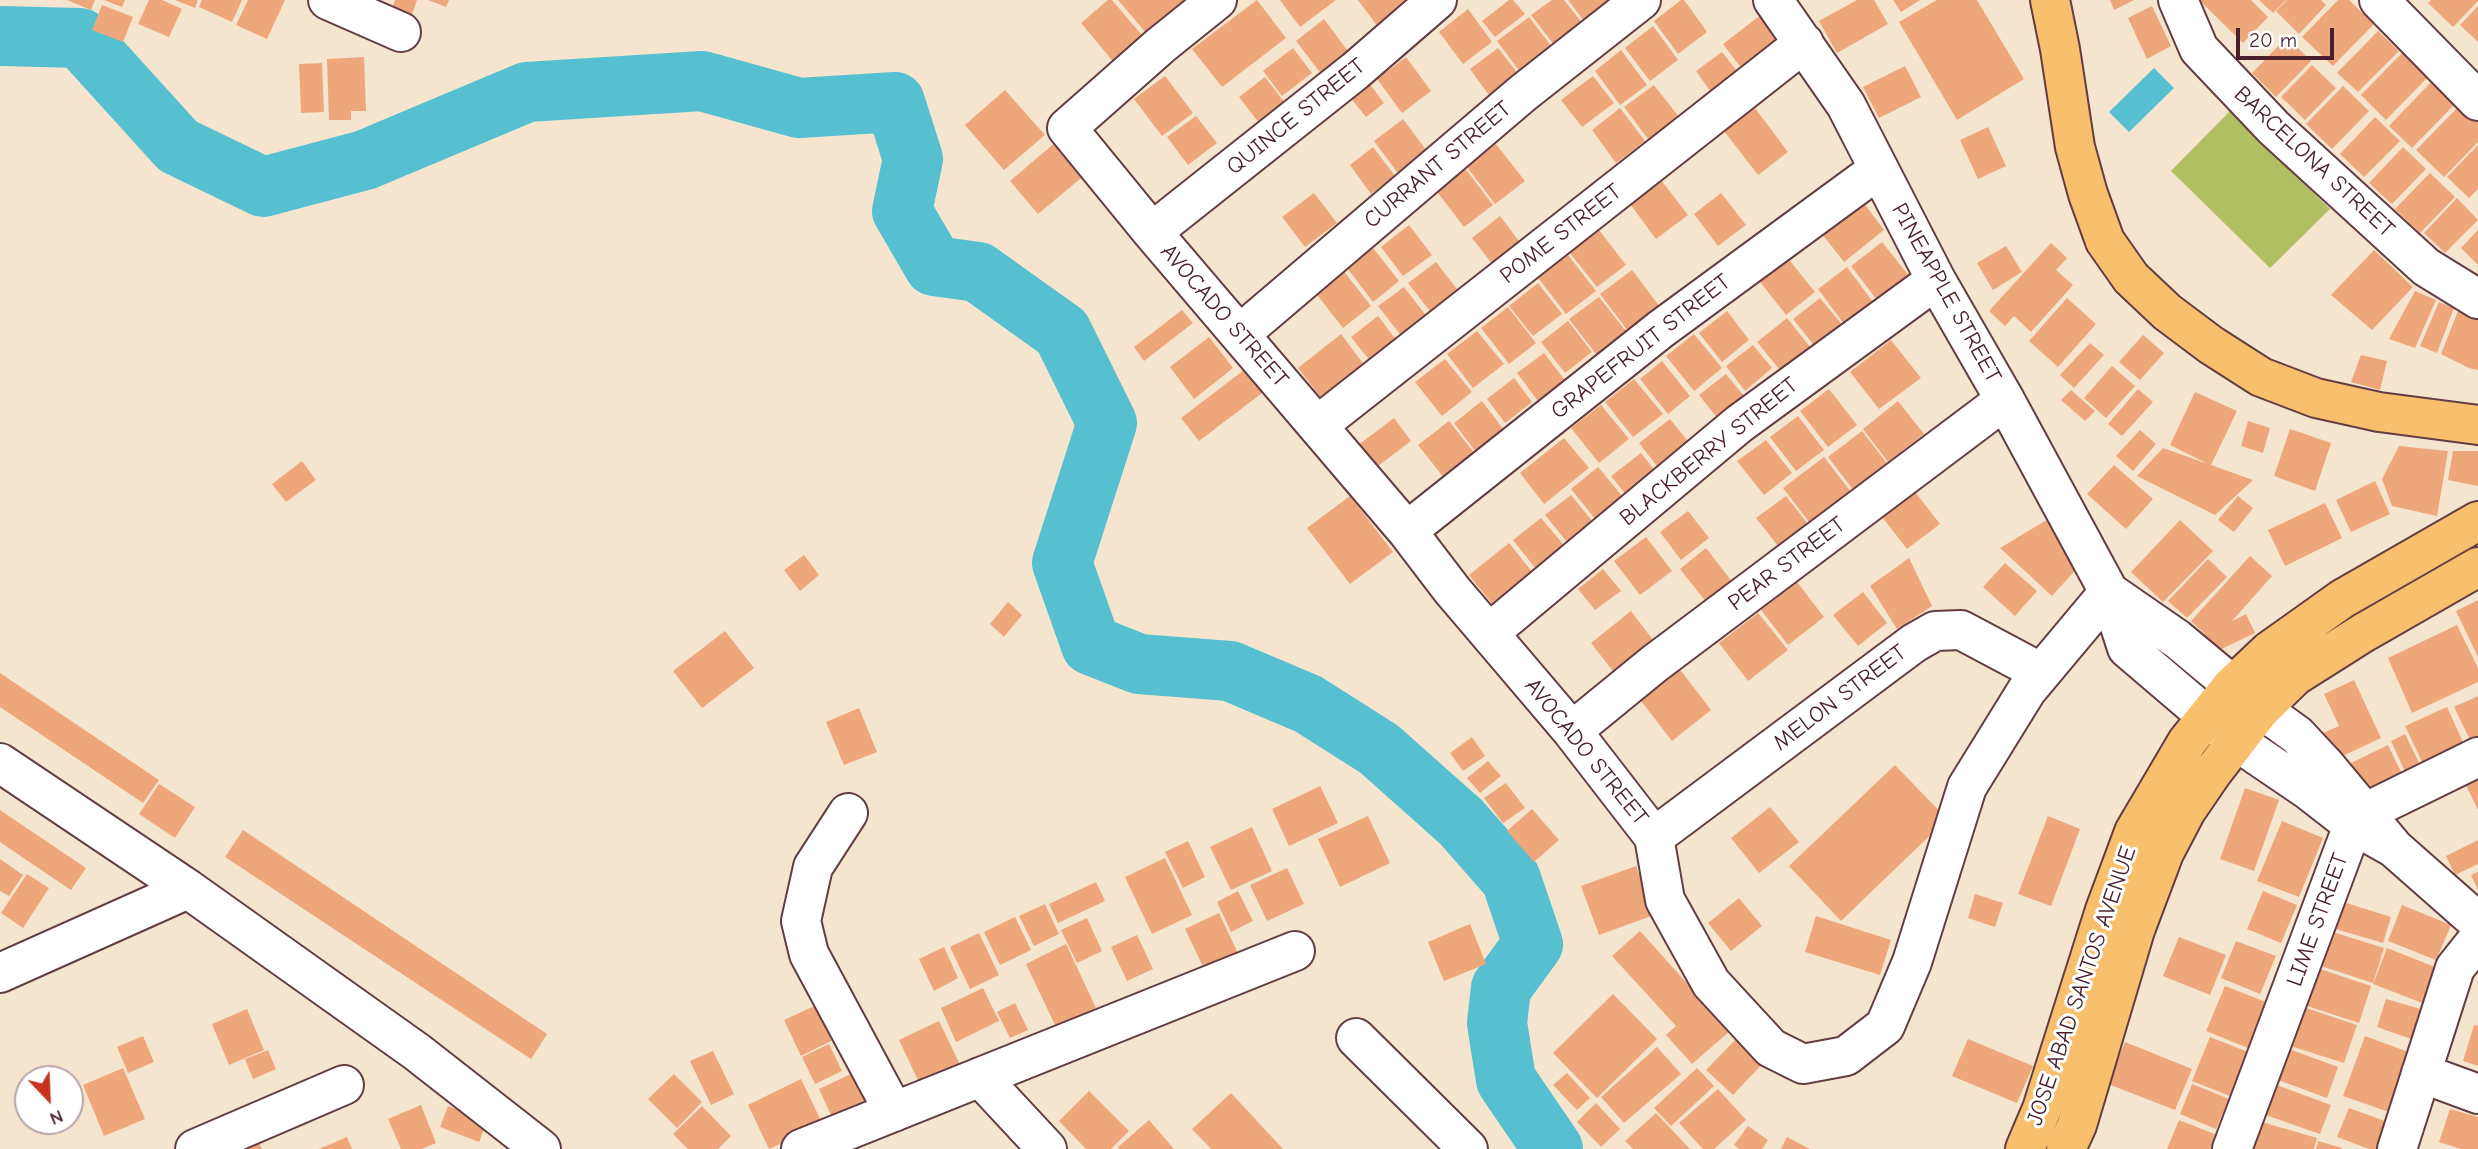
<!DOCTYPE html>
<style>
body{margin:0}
#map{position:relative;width:2478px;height:1149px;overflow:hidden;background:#f5e5cf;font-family:"Comic Neue",sans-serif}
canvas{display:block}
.north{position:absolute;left:14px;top:1065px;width:70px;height:70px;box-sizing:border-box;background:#fff;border:2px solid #b7a5aa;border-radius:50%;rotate:157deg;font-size:19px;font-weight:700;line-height:28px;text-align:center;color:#4a1f2b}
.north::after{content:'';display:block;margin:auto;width:24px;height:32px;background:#c8321e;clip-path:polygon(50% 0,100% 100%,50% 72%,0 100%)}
.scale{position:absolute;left:2236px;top:28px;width:98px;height:32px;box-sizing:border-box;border:4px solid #4a1f2b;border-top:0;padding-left:9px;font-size:21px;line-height:24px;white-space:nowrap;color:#4a1f2b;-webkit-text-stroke:5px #fff;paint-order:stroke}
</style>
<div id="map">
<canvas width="2478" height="1149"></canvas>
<div class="north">N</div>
<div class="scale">20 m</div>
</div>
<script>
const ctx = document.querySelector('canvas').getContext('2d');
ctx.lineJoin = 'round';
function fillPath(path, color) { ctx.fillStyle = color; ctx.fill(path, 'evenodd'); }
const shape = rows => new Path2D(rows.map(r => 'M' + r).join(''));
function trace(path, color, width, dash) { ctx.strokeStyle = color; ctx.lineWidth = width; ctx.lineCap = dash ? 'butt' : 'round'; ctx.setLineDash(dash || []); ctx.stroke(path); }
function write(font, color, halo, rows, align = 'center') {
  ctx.font = font + ' "Comic Neue",sans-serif'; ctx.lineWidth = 6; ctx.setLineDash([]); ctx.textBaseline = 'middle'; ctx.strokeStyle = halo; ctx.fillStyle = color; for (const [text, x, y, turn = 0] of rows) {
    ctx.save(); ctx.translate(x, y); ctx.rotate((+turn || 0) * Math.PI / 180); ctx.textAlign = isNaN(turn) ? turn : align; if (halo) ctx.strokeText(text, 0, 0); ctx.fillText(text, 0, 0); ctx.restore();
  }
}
fillPath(shape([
 [2230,111,2330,209,2270,268,2171,171]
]), '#afbf62');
fillPath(shape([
 [2154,68,2174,88,2129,132,2109,112]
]), '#56c0d1');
trace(shape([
 [0,36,80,38,178,146,263,187,365,160,527,92,702,81,799,108,895,102,913,159,902,211,934,266,978,272,1062,332,1107,423,1062,563,1091,645,1139,664,1230,671,1308,704,1379,749,1461,822,1511,879,1533,944,1501,988,1497,1023,1506,1080,1553,1149]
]), '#56c0d1', 60);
fillPath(shape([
 [67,0,95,0,91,10],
 [104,0,125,0,122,7],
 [149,0,162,0,182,9,169,37,138,24],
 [175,0,198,0,195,8],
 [202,0,242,0,232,22,199,7],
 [248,0,285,0,267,39,236,25],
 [395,0,417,0,412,14,393,6],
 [428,0,449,0,446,7],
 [1108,0,1112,0,1146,40,1116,65,1081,23],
 [1118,0,1202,0,1153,41],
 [1257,0,1286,38,1222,87,1192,49],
 [1280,0,1336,0,1300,27],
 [1358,0,1407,0,1412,7,1381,31],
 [1509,0,1513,0,1525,14,1495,37,1482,21],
 [1552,0,1564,0,1583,24,1555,46,1531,15],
 [1568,0,1611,0,1587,25],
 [1681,0,1684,0,1707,32,1678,54,1654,21],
 [1857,0,1874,0,1888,24,1837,53,1819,21],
 [1893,0,1920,0,1901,12],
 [1937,0,1977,0,2024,79,1957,120,1899,22],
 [2110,0,2134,0,2114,10],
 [2199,0,2251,0,2268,17,2243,43],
 [2259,0,2286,0,2273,13],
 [2287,0,2321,0,2326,5,2299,34,2276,11],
 [2338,0,2349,0,2374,24,2333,66,2302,37],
 [2431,0,2478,0,2478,1,2453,27,2428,3],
 [102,5,133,17,123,42,92,30],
 [2152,6,2171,46,2147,59,2128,18],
 [2478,6,2478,42,2460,25],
 [1468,9,1492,42,1463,64,1439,32],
 [1766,11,1788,40,1745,73,1723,44],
 [1529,17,1555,51,1523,76,1497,41],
 [1324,19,1350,54,1322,75,1296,41],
 [1653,26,1678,60,1650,81,1625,48],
 [2378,31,2399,51,2358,92,2337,73],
 [2287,37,2311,61,2276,97,2252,73],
 [1293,48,1312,73,1282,96,1263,71],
 [1498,48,1523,80,1494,102,1470,69],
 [1621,50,1647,85,1620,105,1595,71],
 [1722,52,1740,75,1713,95,1696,71],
 [2403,52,2429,76,2386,120,2361,95],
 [364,57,366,111,351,111,351,120,329,120,327,59],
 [1406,57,1431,91,1402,113,1377,79],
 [322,63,324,112,301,113,299,64],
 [2312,65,2336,88,2305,120,2281,97],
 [1905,66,1921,97,1879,118,1863,87],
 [1165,76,1193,113,1162,136,1134,99],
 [1593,76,1614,103,1582,127,1561,100],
 [1265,77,1289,108,1263,128,1239,97],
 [2433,80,2457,102,2412,148,2389,126],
 [1369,83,1384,103,1366,117,1350,97],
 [1654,85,1679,117,1649,140,1624,107],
 [2343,86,2369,111,2332,149,2306,124],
 [1005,90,1045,135,1004,170,965,125],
 [2460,105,2478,122,2478,142,2444,177,2416,150],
 [1620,108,1645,141,1616,163,1592,130],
 [1755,108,1788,152,1758,175,1724,131],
 [1196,116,1217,143,1188,165,1167,137],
 [2375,117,2400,141,2364,177,2340,154],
 [1403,119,1429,154,1400,176,1374,141],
 [1988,127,2006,166,1978,179,1960,140],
 [1057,141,1086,174,1038,214,1010,181],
 [1496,144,1525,181,1495,204,1467,167],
 [2478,145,2478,189,2469,198,2447,177],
 [1373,147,1395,176,1371,194,1350,165],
 [2403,147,2426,169,2392,204,2369,183],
 [1464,167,1493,205,1464,227,1435,189],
 [2430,173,2455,197,2420,233,2395,209],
 [1661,180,1688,215,1656,239,1630,204],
 [1314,193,1337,223,1305,247,1282,217],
 [1721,193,1746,225,1718,246,1694,214],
 [2457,198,2478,220,2445,253,2424,233],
 [1863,202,1884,230,1844,262,1822,234],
 [1500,216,1525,249,1497,270,1472,238],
 [1409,225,1432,255,1403,276,1381,247],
 [1599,230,1626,265,1597,287,1569,252],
 [2478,230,2478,265,2461,248],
 [1882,242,1909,276,1877,300,1851,266],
 [2051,243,2067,258,2056,270,2073,285,2031,332,2014,316,2005,326,1989,311],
 [2006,246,2022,272,1993,290,1977,263],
 [1373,248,1399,281,1373,302,1347,268],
 [2374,250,2413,287,2372,330,2331,295],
 [1568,255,1596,291,1566,314,1538,278],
 [1786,256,1815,292,1786,315,1757,278],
 [1436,262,1460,293,1433,315,1408,283],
 [1847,267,1879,310,1850,332,1818,289],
 [1342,269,1371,306,1343,328,1314,291],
 [1632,270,1663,311,1631,335,1600,294],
 [1538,283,1562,314,1533,336,1509,306],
 [1404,287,1428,318,1403,338,1378,306],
 [2415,291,2436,300,2415,348,2389,339],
 [1599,297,1629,335,1599,358,1569,319],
 [1820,298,1848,332,1821,354,1793,319],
 [2067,298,2096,324,2058,367,2029,341],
 [2439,302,2454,308,2437,353,2420,346],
 [1508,307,1536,343,1509,364,1481,328],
 [1182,310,1193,323,1144,361,1134,347],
 [1727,311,1749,340,1722,362,1699,333],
 [2458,311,2478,315,2478,370,2469,368,2441,354],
 [1378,316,1397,341,1371,362,1351,337],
 [1787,318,1818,357,1789,381,1757,342],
 [1568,321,1592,352,1565,373,1541,342],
 [1477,331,1504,364,1473,388,1447,354],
 [1341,334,1368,370,1325,403,1298,368],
 [1694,334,1722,368,1694,391,1666,356],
 [2143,335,2164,353,2140,380,2119,362],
 [1209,337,1233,368,1194,399,1170,367],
 [1891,340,1921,378,1879,409,1850,372],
 [2090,343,2104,355,2074,388,2060,375],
 [1753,345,1772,368,1745,391,1726,366],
 [1544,353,1571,388,1544,409,1517,373],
 [2361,355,2387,361,2380,390,2351,382],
 [1445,359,1472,392,1442,416,1415,382],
 [1662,361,1690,396,1668,414,1640,379],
 [2112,366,2135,386,2106,418,2084,398],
 [1248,367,1266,390,1199,441,1181,418],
 [1726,374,1753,407,1726,429,1699,395],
 [1514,378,1532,402,1505,423,1487,399],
 [1634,379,1663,414,1633,437,1605,402],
 [1829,389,1857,425,1828,447,1800,411],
 [2138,389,2153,402,2122,436,2108,424],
 [2071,390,2095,411,2085,421,2061,400],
 [2195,392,2237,411,2211,465,2253,480,2215,515,2137,476,2163,448,2208,464,2170,445],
 [1482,401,1507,434,1479,456,1454,423],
 [1898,401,1924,434,1888,462,1863,429],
 [1601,405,1629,439,1599,463,1571,428],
 [1798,416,1824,450,1796,471,1770,437],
 [1394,418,1411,441,1374,469,1357,446],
 [1670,419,1695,450,1664,475,1639,443],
 [1449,421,1479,459,1448,483,1418,445],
 [2248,421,2270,428,2263,453,2241,446],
 [2290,429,2331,443,2315,491,2274,476],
 [2140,430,2156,444,2133,471,2116,456],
 [1862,431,1889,466,1855,492,1828,457],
 [1564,438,1589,468,1544,504,1520,473],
 [1766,440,1792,473,1764,495,1737,461],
 [2399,446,2448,451,2437,516,2392,506,2382,479],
 [2453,451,2478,451,2478,486,2448,480],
 [1641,453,1665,483,1635,506,1611,476],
 [1824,457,1854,496,1813,527,1783,488],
 [302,461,316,480,286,502,272,484],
 [2114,465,2153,499,2126,529,2087,494],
 [1598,467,1628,503,1600,525,1571,489],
 [2375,481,2390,514,2351,532,2336,500],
 [1912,488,1940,524,1907,549,1879,513],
 [1571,495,1597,527,1571,547,1545,515],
 [1350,496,1393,552,1350,584,1307,528],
 [1786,496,1808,524,1778,546,1756,518],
 [2238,496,2253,508,2234,532,2218,520],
 [2325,503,2342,538,2285,566,2268,530],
 [1688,511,1709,538,1681,560,1660,532],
 [2055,515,2081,564,2052,596,2000,548],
 [1541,518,1569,551,1540,574,1513,540],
 [2180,520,2213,551,2163,602,2131,572],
 [1646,537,1672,571,1640,595,1614,561],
 [1509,543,1537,578,1497,610,1469,575],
 [1706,548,1733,583,1707,603,1680,569],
 [804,555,819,575,800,591,784,570],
 [2250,556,2272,576,2232,621,2246,614,2255,633,2211,654,2202,635,2205,634,2191,621],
 [1909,558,1932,606,1897,629,1870,586],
 [2208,559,2227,577,2187,618,2168,601],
 [2005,563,2037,591,2015,616,1983,587],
 [1603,569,1621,591,1595,610,1578,589],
 [1797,582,1824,617,1788,645,1761,610],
 [1863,592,1887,623,1858,646,1833,615],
 [2478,600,2478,657,2456,611],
 [1008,602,1022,615,1004,637,990,624],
 [1631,611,1656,644,1616,675,1591,643],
 [1758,613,1788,650,1748,681,1719,643],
 [2457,625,2478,668,2478,682,2412,713,2388,658],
 [725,631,754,668,702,708,673,671],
 [1678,667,1711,710,1672,741,1638,697],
 [0,673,159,780,143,803,0,707],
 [2354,680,2381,738,2334,760,2321,734,2339,726,2324,694],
 [2478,696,2478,738,2471,742,2454,707],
 [2447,707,2467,751,2426,770,2405,726],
 [859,708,877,752,844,765,826,722],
 [2405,734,2422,769,2407,776,2391,741],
 [1472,737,1485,756,1463,771,1450,753],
 [2388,745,2405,780,2363,800,2347,765],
 [1488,761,1501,776,1480,793,1467,778],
 [2478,764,2478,810,2460,773],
 [1895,765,1947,819,1841,921,1789,866],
 [1506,783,1525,808,1503,823,1484,798],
 [159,784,195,807,175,838,139,814],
 [1320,786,1338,823,1289,846,1272,809],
 [2245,788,2279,800,2254,871,2220,859],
 [1770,807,1799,842,1759,873,1731,838],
 [1532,809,1559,840,1534,862,1507,831],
 [0,810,86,868,71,890,0,842],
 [1368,816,1390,863,1340,887,1318,839],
 [2048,816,2080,829,2051,906,2018,894],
 [2282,821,2323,838,2299,897,2257,881],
 [1252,827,1272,871,1231,890,1210,847],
 [243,830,547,1034,531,1059,225,857],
 [2478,840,2478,864,2455,875,2446,856],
 [1188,841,1205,877,1183,888,1165,852],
 [1165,858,1192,915,1152,934,1125,877],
 [0,859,23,875,9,896,0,891],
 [1636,866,1654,915,1599,935,1581,886],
 [1287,868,1304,904,1267,921,1250,885],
 [2478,872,2478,890,2471,875],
 [27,874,49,888,23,928,1,913],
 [1096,882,1105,901,1058,923,1049,904],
 [1238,891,1253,921,1231,932,1217,902],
 [2263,891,2297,905,2281,943,2247,929],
 [1975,894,2003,903,1995,927,1968,918],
 [1739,898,1762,926,1731,951,1708,923],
 [2337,900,2391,917,2383,943,2329,927],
 [1045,904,1059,934,1034,946,1019,916],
 [2402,905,2451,925,2436,960,2388,941],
 [1219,913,1242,962,1209,979,1185,929],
 [1816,916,1891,940,1880,975,1805,952],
 [1015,917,1031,950,1000,965,984,932],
 [1087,918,1102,951,1077,963,1061,930],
 [1470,924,1486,964,1444,981,1428,942],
 [2323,929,2384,948,2373,983,2312,963],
 [1640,931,1730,1031,1692,1064,1666,1035,1676,1026,1612,956],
 [979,933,999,975,970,989,950,947],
 [1137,935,1153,969,1127,981,1111,947],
 [2179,937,2226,955,2210,995,2163,976],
 [2236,941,2276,956,2260,994,2221,978],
 [1066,944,1096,1008,1056,1027,1026,964],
 [944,947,958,978,934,991,919,959],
 [2387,948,2440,969,2425,1004,2373,984],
 [2308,965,2371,986,2359,1023,2295,1002],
 [2225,986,2271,1004,2253,1050,2206,1031],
 [983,988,999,1021,956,1042,941,1008],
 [1613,994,1657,1039,1597,1098,1553,1053],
 [2386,999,2424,1010,2414,1040,2377,1027],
 [1015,1003,1028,1030,1010,1038,997,1012],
 [819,1004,835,1039,801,1056,784,1020],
 [2294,1004,2357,1025,2344,1063,2281,1043],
 [247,1009,264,1050,229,1065,212,1024],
 [939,1021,965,1075,925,1095,899,1040],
 [2474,1025,2478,1026,2478,1066,2463,1061],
 [143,1036,154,1062,128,1073,117,1047],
 [1739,1036,1765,1061,1733,1095,1706,1070],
 [2365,1036,2411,1053,2389,1112,2343,1096],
 [2210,1037,2253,1054,2235,1098,2192,1081],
 [1968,1039,2033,1066,2017,1103,1952,1076],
 [2125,1042,2192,1069,2175,1110,2108,1084],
 [829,1044,842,1071,815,1084,802,1057],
 [1657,1047,1681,1074,1624,1123,1601,1097],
 [2289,1049,2338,1067,2327,1098,2278,1080],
 [268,1050,276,1069,253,1079,245,1059],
 [713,1051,734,1094,711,1105,690,1061],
 [123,1068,145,1119,104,1136,83,1085],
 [1697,1068,1714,1086,1671,1126,1654,1108],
 [853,1073,873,1114,838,1130,819,1089],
 [1567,1073,1590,1098,1577,1110,1553,1085],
 [674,1074,702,1102,677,1128,648,1099],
 [801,1079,823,1125,769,1149,748,1105],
 [2266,1081,2331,1105,2320,1134,2254,1111],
 [2192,1084,2229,1099,2216,1129,2180,1114],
 [1718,1089,1746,1120,1714,1149,1703,1149,1679,1123],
 [1089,1091,1129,1131,1111,1149,1086,1149,1059,1121],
 [1231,1093,1283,1149,1211,1149,1192,1129],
 [1596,1103,1620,1129,1601,1147,1577,1122],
 [421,1105,436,1143,422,1149,401,1149,388,1119],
 [448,1106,487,1121,479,1142,440,1127],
 [702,1106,731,1136,718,1149,688,1149,673,1134],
 [2349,1108,2393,1124,2383,1149,2369,1149,2337,1137],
 [2450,1109,2478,1117,2478,1149,2461,1149,2439,1142],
 [1656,1113,1690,1149,1633,1149,1625,1141],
 [1149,1120,1174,1149,1119,1149,1118,1147],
 [2179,1120,2227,1139,2223,1149,2167,1149],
 [2255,1120,2317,1138,2314,1149,2246,1149],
 [1748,1126,1768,1140,1762,1149,1739,1149,1734,1145],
 [255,1133,262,1149,221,1149],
 [347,1137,352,1149,319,1149],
 [1787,1137,1810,1149,1781,1149],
 [2318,1141,2342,1148,2342,1149,2316,1149]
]), '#eea77a');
const minor = shape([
 [328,0,401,32],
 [1217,0,1161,45,1067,128,1152,232,1407,531,1452,590,1572,731,1654,837,1665,900,1711,983,1771,1048,1803,1064,1846,1056,1885,1026,1912,962,1967,787,2027,690,2109,592],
 [1773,0,1846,105,1936,280,2005,400,2109,592,2127,648,2236,741,2308,790,2353,825,2394,848],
 [2178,0,2199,49,2274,128,2426,267,2478,299],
 [2379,0,2478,101],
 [1152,232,1355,71,1437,0],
 [1240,334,1523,93,1641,0],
 [1318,425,1804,43],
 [1407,531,1661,329,1879,169],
 [2109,592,2177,639,2261,709,2297,735,2325,765,2394,848,2478,922],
 [1489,633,1739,424,1936,280],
 [1572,731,1654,664,2005,400],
 [0,763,188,889,417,1052,541,1149],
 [848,813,813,867,801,921,809,954,894,1112],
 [1654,837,1914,643,1935,631,1961,630,2040,672],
 [0,973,188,889],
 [1356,1038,1468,1149],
 [2421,1073,2478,1094],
 [980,1077,1047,1149],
 [195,1149,344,1085],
 [801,1149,1295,951],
 [2232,1149,2353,825,2364,813,2478,757],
 [2397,1149,2455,968,2478,939]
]);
const major = shape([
 [2050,0,2060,49,2075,147,2088,194,2105,241,2131,278,2167,312,2211,345,2261,377,2316,398,2379,412,2478,425],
 [2025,1149,2042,1109,2105,910,2134,832,2187,742,2232,686,2269,651,2342,599,2478,521],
 [2066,1149,2077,1125,2135,930,2164,853,2186,811,2212,773,2261,709,2295,676,2363,633,2478,567]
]);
trace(minor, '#643d44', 42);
trace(major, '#643d44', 42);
trace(minor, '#fff', 38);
trace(major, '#f8bf6c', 38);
write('23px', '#4a1f2b', '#fff', [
 ["QUINCE STREET",1296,117,-39],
 ["BARCELONA STREET",2314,162,43],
 ["CURRANT STREET",1438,165,-40],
 ["POME STREET",1561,234,-38],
 ["PINEAPPLE STREET",1946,293,61],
 ["AVOCADO STREET",1224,316,49],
 ["GRAPEFRUIT STREET",1641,347,-38],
 ["BLACKBERRY STREET",1709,452,-39],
 ["PEAR STREET",1787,564,-37],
 ["MELON STREET",1840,698,-37],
 ["AVOCADO STREET",1586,752,51],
 ["LIME STREET",2318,920,-70],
 ["JOSE ABAD SANTOS AVENUE",2082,986,-71]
]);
</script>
